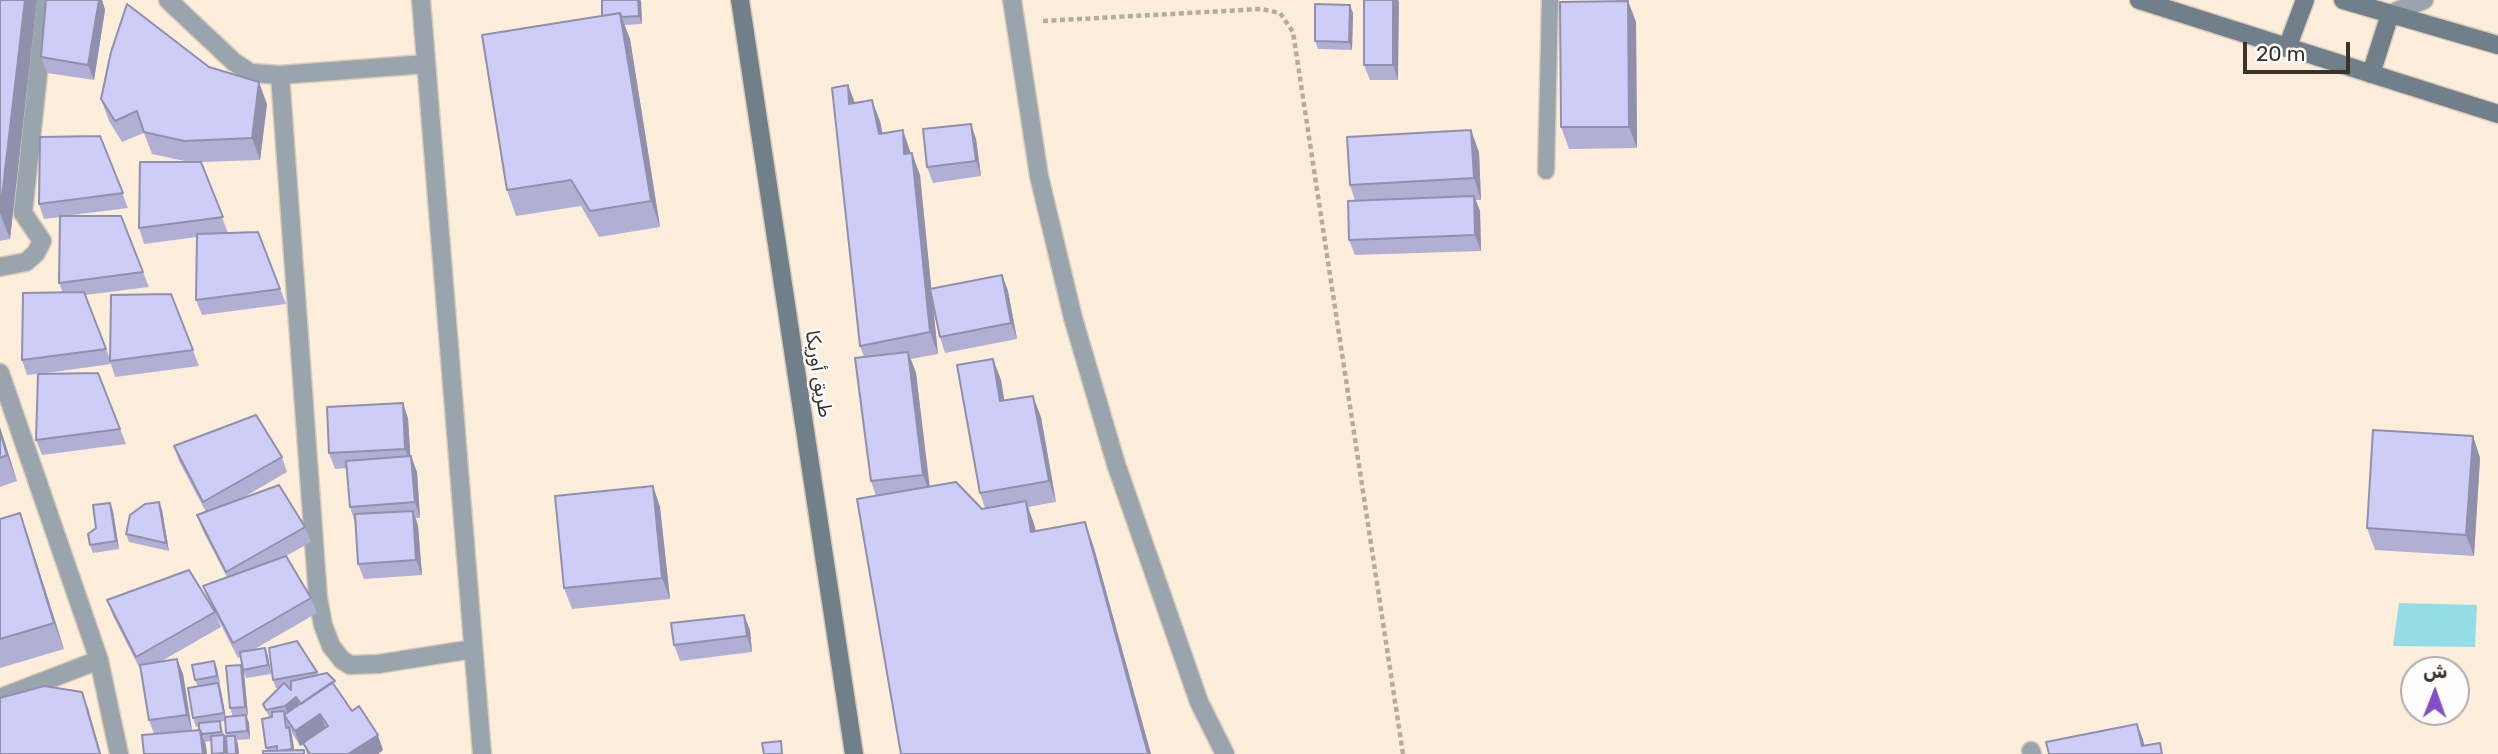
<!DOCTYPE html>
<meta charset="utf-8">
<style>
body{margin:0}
#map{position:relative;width:2498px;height:754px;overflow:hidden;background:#fdeedc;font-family:Rubik,Cairo,sans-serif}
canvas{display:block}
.north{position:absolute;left:2400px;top:656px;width:70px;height:70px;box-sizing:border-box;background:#fefefe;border:2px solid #b0ada9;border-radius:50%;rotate:1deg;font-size:19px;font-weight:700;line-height:28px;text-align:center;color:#3a332a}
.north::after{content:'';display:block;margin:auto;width:24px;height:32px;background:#844fc7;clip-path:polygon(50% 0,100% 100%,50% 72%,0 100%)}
.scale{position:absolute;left:2243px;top:42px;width:107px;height:32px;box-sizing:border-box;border:4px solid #3a332a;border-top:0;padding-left:9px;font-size:21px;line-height:24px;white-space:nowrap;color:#3a332a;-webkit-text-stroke:5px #fefefe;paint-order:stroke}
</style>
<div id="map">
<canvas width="2498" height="754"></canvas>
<div class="north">ش</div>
<div class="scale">20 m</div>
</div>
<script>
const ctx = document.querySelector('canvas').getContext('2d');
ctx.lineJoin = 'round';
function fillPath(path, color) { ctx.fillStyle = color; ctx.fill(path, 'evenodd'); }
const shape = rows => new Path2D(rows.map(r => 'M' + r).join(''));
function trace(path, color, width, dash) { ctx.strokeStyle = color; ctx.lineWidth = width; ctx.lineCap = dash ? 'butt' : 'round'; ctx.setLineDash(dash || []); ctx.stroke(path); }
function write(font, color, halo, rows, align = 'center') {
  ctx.font = font + ' Rubik,Cairo,sans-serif'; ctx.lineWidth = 5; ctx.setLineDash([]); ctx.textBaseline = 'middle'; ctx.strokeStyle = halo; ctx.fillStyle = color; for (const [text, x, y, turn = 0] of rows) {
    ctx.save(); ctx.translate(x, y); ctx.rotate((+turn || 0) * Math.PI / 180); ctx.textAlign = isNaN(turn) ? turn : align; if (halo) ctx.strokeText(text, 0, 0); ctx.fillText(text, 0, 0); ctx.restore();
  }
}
fillPath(shape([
 [2399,603,2477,605,2475,647,2393,646]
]), '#95dde6');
const lane = shape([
 [1546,171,1550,0]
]);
const street = shape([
 [168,0,234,62,251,73,280,75,426,64],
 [421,0,482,754],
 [1012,0,1039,176,1073,318,1116,464,1199,702,1225,754],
 [2390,14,2424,0],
 [280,75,318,598,323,625,331,646,342,660,350,665,378,664,473,649],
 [0,267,26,262,36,253,42,241,23,213,46,0],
 [0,373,99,660,119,754],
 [0,698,99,660],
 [2031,751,2032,754]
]);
const secondary = shape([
 [740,0,854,754],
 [2139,0,2498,114],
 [2343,0,2498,45],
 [2287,48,2305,0],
 [2371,74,2390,14]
]);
trace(lane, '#daccbc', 19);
trace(street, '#daccbc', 21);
trace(secondary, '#daccbc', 21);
trace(shape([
 [1043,21,1261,9,1280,13,1293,32,1403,754]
]), '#b7ab9d', 4.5, [5, 3.5]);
trace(lane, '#9aa4ac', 16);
trace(street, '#9aa4ac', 18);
trace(secondary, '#717f8a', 18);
fillPath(shape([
 [0,0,37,0,10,239,0,241],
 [46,0,102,0,105,10,94,80,47,73,41,57],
 [638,0,640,0,641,1,642,24,624,25,630,39,660,227,599,237,581,206,516,216,507,190,602,16],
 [1364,0,1398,0,1398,80,1370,80,1364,65],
 [1628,1,1636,22,1637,148,1569,149,1561,127],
 [1353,13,1352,50,1318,49,1315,41],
 [209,67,267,104,260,160,201,162,228,233,258,232,286,304,202,315,196,300,197,237,144,244,139,228,189,162,152,154,144,133,122,142,109,121,101,99],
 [848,85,855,103,880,121,882,133,910,151,920,175,931,289,1002,275,1008,291,1017,339,945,353,940,337,932,302,938,354,911,359,916,373,929,487,982,509,985,508,980,493,993,359,1001,380,1004,400,1041,417,1056,502,1028,507,1036,531,1085,522,1094,548,1151,754,901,754,876,496,871,481,864,357,860,346],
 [100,136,128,208,64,216,121,216,149,287,85,295,110,359,171,294,199,366,115,377,111,364,39,374,98,373,126,444,42,455,36,440,38,374,27,375,22,360,63,293,59,283,60,217,44,219,39,204],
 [976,139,981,176,933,183,927,167],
 [1479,152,1481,200,1476,200,1480,211,1481,251,1355,255,1349,240,1355,201,1350,185],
 [408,418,410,456,417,472,420,518,416,518,418,526,422,575,364,579,358,564,355,523,350,507,347,468,335,469,329,453],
 [0,427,17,481,0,487],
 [2473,436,2480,458,2474,556,2375,550,2367,528],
 [174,446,282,457,287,472,239,500,305,527,311,542,286,556,311,598,317,613,253,650,265,648,268,656,271,674,246,678,243,670,241,657,238,658,217,617,221,627,160,662,177,659,183,674,192,730,199,730,199,726,196,727,193,718,198,687,195,680,217,669,226,717,246,715,249,723,250,739,237,740,239,754,212,754,211,741,205,742,206,745,154,734,149,720,141,671,113,616,107,600,210,603,203,586,227,577,203,531,197,515,206,512,179,461],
 [225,721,227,736,226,741,220,722],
 [653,486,660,507,670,599,572,609,564,588],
 [159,502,162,510,169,551,129,542,126,534],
 [110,503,113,511,119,549,93,553,90,545,96,528],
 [20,513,29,539,64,649,0,668,0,519],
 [744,615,750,630,752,652,680,661,674,645],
 [241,665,244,673,248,715,233,717,230,708],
 [317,672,318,675,337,690,352,711,383,750,378,754,307,754,304,744,300,746,291,731,294,751,268,751,266,748,269,717,263,704,279,688,276,688,273,680]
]), '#b1b0d4');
fillPath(shape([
 [25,0,37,0,10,239,0,213],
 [99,0,102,0,105,10,94,80,88,65],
 [638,0,640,0,641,1,642,24,639,16],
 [1393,0,1398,0,1399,2,1398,80,1393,65],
 [1628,1,1636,22,1637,148,1629,127],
 [1350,5,1353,13,1352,50,1349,42],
 [620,13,630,39,660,227,651,201],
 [259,82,267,104,260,160,252,138],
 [848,85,856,106,849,104],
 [872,100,880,121,887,155,879,134],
 [971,124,976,139,981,176,976,161],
 [903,130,910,151,911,175,904,154],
 [1471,130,1479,152,1481,200,1474,178],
 [912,153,920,175,938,354,930,332],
 [1474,196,1480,211,1481,251,1475,235],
 [1002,275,1008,291,1017,339,1011,323],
 [908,352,916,373,931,497,923,475],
 [993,359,1001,380,1008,422,1000,401],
 [1033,396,1041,417,1056,502,1049,481],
 [403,403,408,418,411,465,405,449],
 [0,427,17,481,7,455,0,432],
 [2473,436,2480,458,2474,556,2466,535],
 [411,456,417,472,420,518,415,502],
 [653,486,660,507,670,599,662,578],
 [1026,501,1035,527,1041,558,1031,532],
 [159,502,162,510,169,551,166,543],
 [110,503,113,511,119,549,116,541],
 [413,511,418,526,422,575,416,560],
 [20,513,29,539,64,649,54,623],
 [1085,522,1094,548,1151,754,1148,754],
 [744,615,750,630,752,652,747,636],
 [265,648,268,656,271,674,268,665],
 [177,659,183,674,192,730,187,715],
 [214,661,217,669,220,684,217,676],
 [241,665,244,673,248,715,245,707],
 [218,683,221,691,226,721,224,713],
 [82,692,88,708,101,754,100,754],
 [296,697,299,705,288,715,285,706],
 [320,714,326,729,300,746,295,731],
 [246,715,249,723,250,739,247,731],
 [2137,724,2143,739,2146,754,2142,746],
 [289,727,292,735,295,754,292,749],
 [200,730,206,745,207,754,203,754],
 [224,735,227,743,227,754,225,754,224,753],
 [378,735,383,750,378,754,348,754],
 [235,736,238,744,239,754,236,754]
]), '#9090ad');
const building = shape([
 [0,0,25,0,0,213,0,0],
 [46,0,99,0,88,65,41,57,46,0],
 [602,0,638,0,639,16,622,17,620,13,602,16,602,0],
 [1364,0,1393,0,1393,65,1364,65,1364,0],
 [1628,1,1629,127,1561,127,1560,2,1628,1],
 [127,4,209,67,259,82,252,138,184,141,144,132,137,111,115,121,101,99,111,52,127,4],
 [1315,4,1350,5,1349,42,1315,41,1315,4],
 [620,13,651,201,590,211,571,180,507,190,482,35,620,13],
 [848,85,849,104,872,100,879,134,903,130,904,154,912,153,930,332,860,346,832,88,848,85],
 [971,124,976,161,927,167,923,129,971,124],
 [1471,130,1474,178,1350,185,1347,137,1471,130],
 [100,136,123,193,39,204,40,137,100,136],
 [140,162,201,162,223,217,139,228,140,162],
 [1474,196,1475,235,1349,240,1348,201,1474,196],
 [60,216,121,216,143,272,59,283,60,216],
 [258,232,280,289,196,300,197,234,258,232],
 [1002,275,1011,323,940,337,930,289,1002,275],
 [84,292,106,349,22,360,23,293,84,292],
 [171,294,193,350,110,361,111,295,171,294],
 [908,352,923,475,871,481,855,358,908,352],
 [993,359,1000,401,1033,396,1049,481,980,493,957,365,993,359],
 [98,373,120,429,36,440,38,374,98,373],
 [403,403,405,449,329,453,327,407,403,403],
 [256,415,282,457,203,502,174,446,256,415],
 [2373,430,2473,436,2466,535,2367,528,2373,430],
 [0,432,7,455,0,458,0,432],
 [411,456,415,502,350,507,346,461,411,456],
 [956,482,982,509,1026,501,1031,532,1085,522,1148,754,901,754,857,499,956,482],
 [279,485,305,527,226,572,197,515,279,485],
 [653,486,662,578,564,588,555,496,653,486],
 [159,502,166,543,126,534,130,515,145,504,159,502],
 [110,503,116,541,90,545,88,534,96,528,93,505,110,503],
 [413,511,416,560,358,564,355,514,413,511],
 [20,513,54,623,0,639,0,519,20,513],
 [286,556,311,598,233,643,203,586,286,556],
 [189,570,215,612,136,657,107,600,189,570],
 [744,615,747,636,674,645,671,623,744,615],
 [297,641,317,672,273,680,269,648,297,641],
 [265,648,268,665,243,670,240,652,265,648],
 [177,659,187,715,149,720,140,665,177,659],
 [214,661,217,676,195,680,192,665,214,661],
 [241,665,245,707,230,708,226,666,241,665],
 [327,673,335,681,301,704,296,697,285,706,266,710,263,704,284,683,291,690,291,681,327,673],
 [332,682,352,711,359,706,378,735,348,754,310,754,303,743,328,726,320,714,295,731,284,715,332,682],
 [218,683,224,713,193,718,188,688,218,683],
 [44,686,82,692,100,754,0,754,0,698,44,686],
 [284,711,286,728,289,727,292,749,277,751,277,746,266,748,262,719,272,717,272,712,284,711],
 [246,715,247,731,226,733,225,717,246,715],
 [220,721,221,732,202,734,200,730,199,730,199,723,220,721],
 [2137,724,2142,746,2160,743,2162,754,2049,754,2046,742,2137,724],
 [200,730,203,754,144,754,142,735,200,730],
 [224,735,224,753,212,754,211,736,224,735],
 [226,736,235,736,236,754,227,754,226,736],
 [781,741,782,754,764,754,762,743,781,741],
 [304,750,304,754,263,754,263,751,304,750]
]);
fillPath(building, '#cecdf7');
trace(building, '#9090ad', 2);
write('19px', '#3a332a', '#fefefe', [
 ["طريق أوريكا",818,374,81]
]);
</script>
